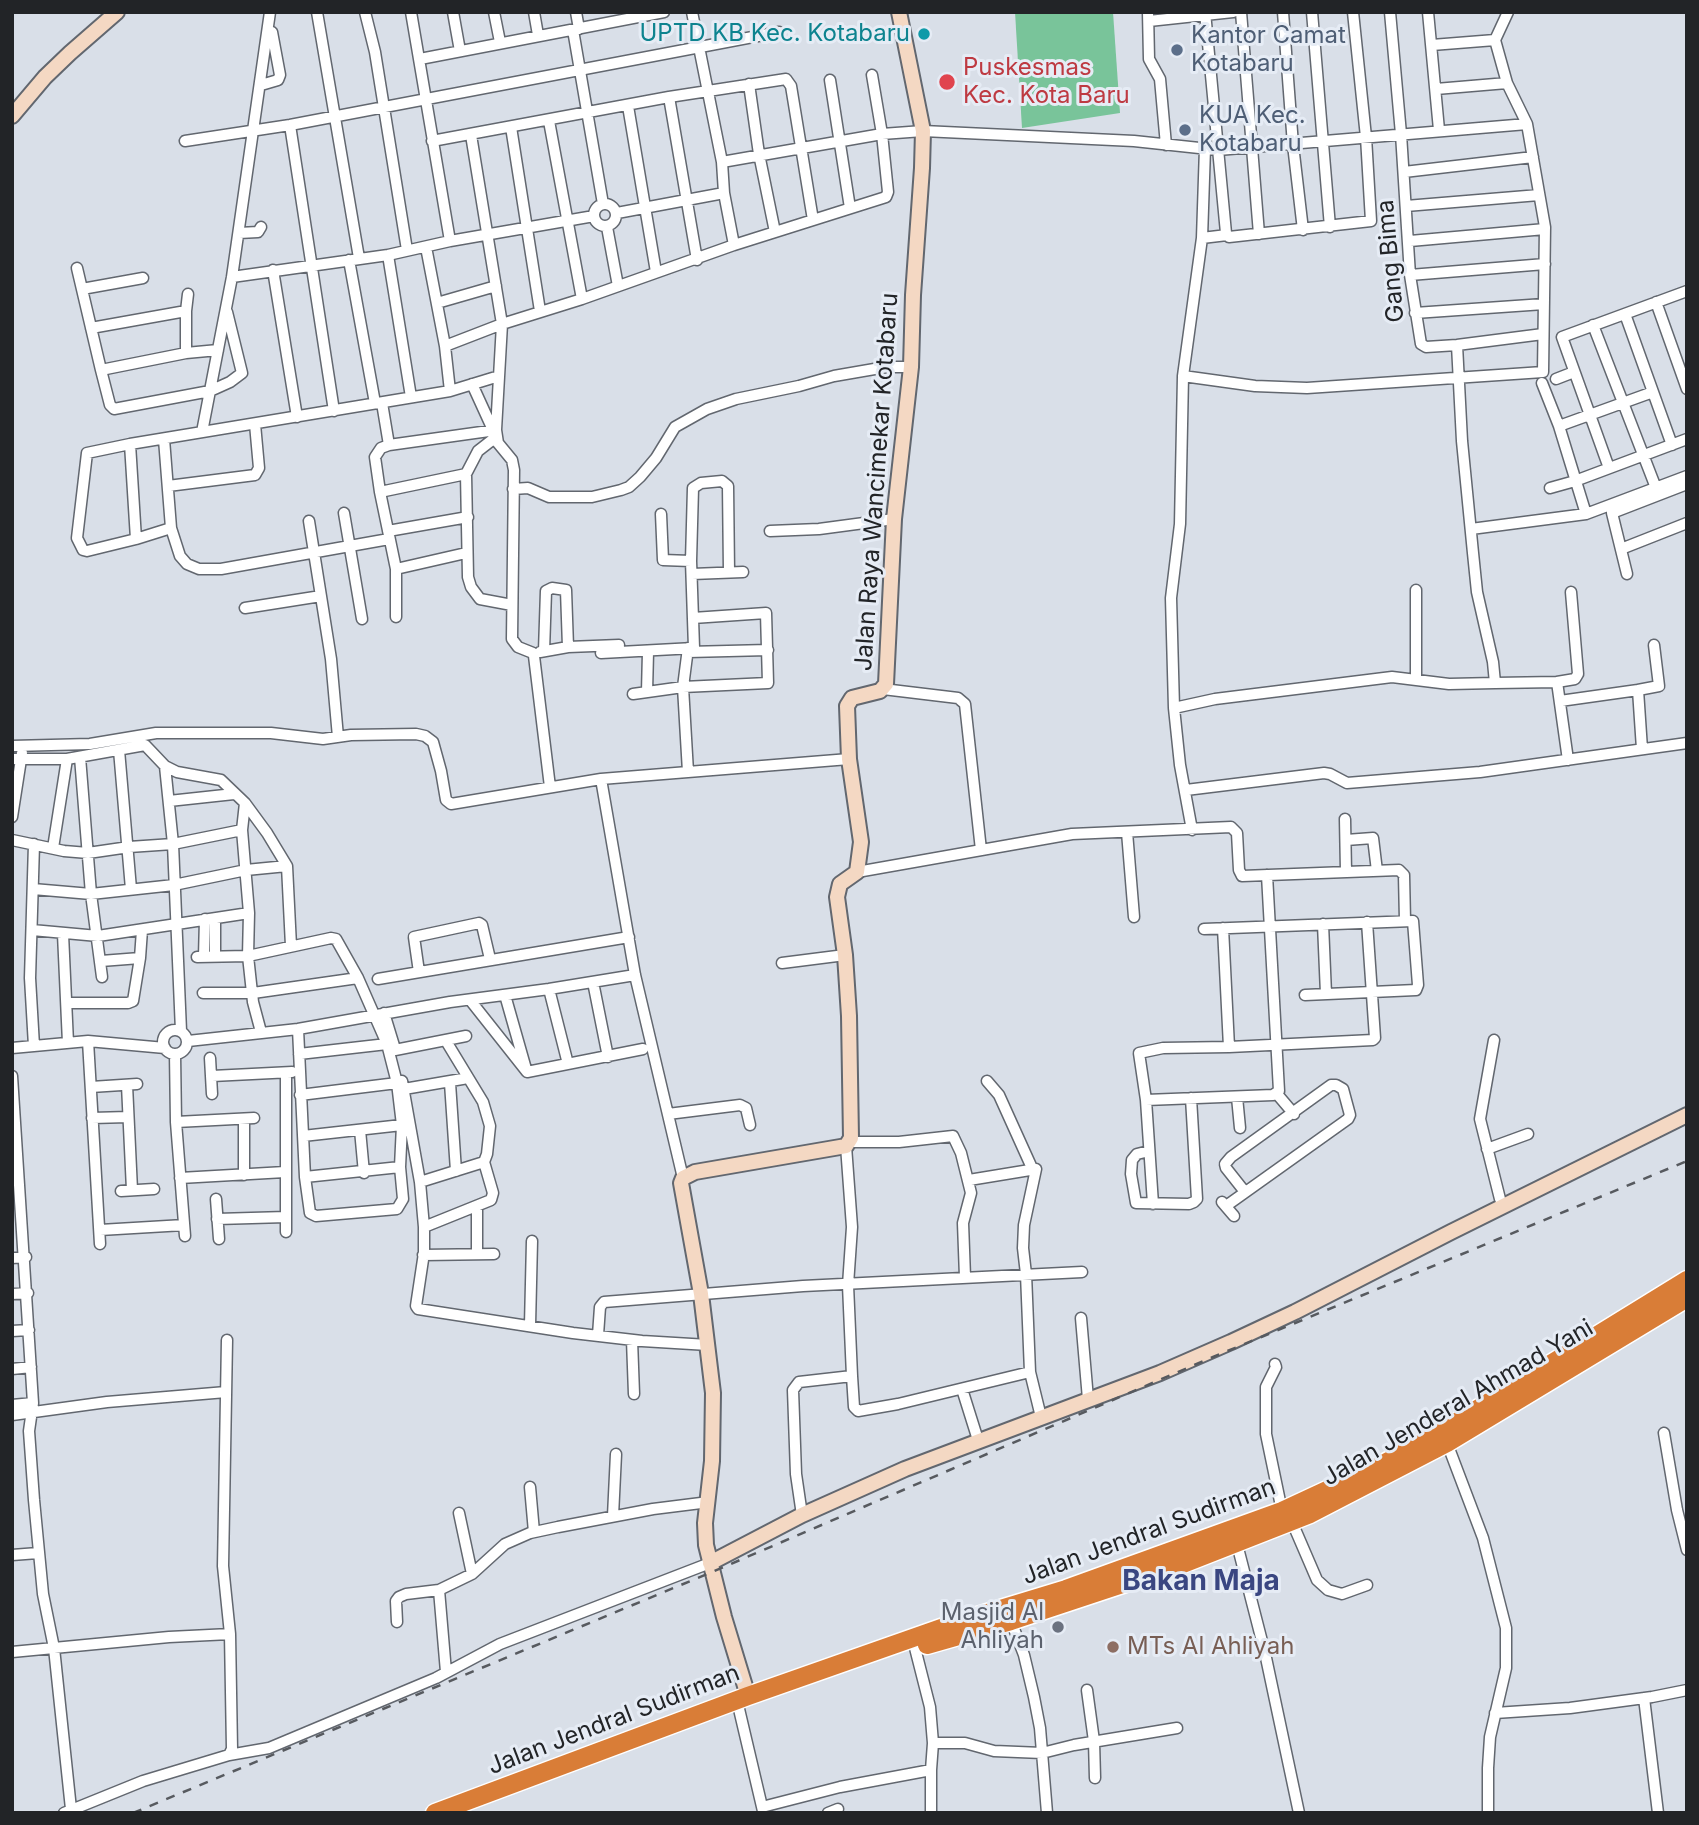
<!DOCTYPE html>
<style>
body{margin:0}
#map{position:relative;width:1699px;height:1825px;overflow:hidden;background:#d9dfe8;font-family:Inter,sans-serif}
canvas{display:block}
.frame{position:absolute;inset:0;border:14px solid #222427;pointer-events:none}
</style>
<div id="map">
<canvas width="1699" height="1825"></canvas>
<div class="frame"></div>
</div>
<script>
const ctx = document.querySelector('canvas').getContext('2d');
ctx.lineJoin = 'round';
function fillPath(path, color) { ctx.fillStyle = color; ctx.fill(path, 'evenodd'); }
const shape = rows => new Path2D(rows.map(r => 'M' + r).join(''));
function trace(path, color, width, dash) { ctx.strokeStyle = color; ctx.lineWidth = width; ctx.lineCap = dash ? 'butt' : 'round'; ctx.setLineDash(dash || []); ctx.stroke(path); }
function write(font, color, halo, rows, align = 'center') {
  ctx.font = font + ' Inter,sans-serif'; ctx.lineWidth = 6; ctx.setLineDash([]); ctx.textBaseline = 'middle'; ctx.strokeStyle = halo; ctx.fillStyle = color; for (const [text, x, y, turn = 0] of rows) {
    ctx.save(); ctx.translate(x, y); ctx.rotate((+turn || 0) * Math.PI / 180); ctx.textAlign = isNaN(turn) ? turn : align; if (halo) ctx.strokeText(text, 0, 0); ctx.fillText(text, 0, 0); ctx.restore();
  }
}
fillPath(shape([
 [1015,12,1113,12,1120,113,1022,128]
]), '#79c49a');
const street = shape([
 [317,12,359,258],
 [365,12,375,52,407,250],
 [411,12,450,241],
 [453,12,460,51],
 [494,12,500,42],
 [534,12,538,35],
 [576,12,579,29],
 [692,12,722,162,724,193,734,245],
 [1148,12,1149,59,1160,79,1166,145],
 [1205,12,1226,233,1229,237,1371,221,1366,137,1353,12],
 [1241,12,1259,234],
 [1283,12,1293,145,1303,230],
 [1312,12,1330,227],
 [1390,12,1401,134,1410,275,1421,344,1426,347,1457,345,1543,334],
 [1428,12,1439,130],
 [1149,21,1233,12],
 [573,30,603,204],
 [1432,45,1495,40],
 [420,59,664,12],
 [830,80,850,208],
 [749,84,759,154,775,232],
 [261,85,278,80,280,75,272,32],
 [1436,89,1507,83],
 [669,97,697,260],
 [628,106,656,272],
 [549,121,582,299],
 [290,125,334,411],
 [511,127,540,311],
 [185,141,290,125,779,32],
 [432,141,669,97,786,79,791,86,813,220],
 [722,162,882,134,923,131,1134,141,1218,150,1527,124],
 [1404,172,1533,157],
 '594 215a11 11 0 1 1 22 0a11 11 0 1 1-22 0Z',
 [1406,206,1539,195],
 [617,213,724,193],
 [607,227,618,286],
 [239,233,258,232,261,227],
 [1202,238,1205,148],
 [1410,241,1545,229],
 [426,247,445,346,450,391],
 [388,255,411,397],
 [349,260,375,403],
 [77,268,101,370,186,353,218,350],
 [273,270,297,417],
 [1410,275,1545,264],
 [232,277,388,255,450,241,594,216],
 [82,289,143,278],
 [1656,302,1687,389],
 [437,303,496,286],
 [1415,313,1544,304],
 [1625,314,1672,445],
 [1593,325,1656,488],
 [91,328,186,311],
 [445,346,502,324,582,299,734,245,886,197,888,192,882,134,872,75],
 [186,353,186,311,188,294],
 [101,370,110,405,114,409,210,391,230,382,242,373,227,312],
 [1183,376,1255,386,1307,388,1543,372,1545,227,1527,124,1507,83,1495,40,1508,12],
 [1556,379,1574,372],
 [1542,383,1559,426,1586,514],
 [472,384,493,430],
 [382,403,389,445],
 [1559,426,1653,392],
 [496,430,498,443,512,460,514,470,512,639,518,647,533,653,534,656,550,787],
 [202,432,232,277,270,12],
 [496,437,478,451,466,474,468,577,471,587,480,599,512,605],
 [164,439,171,528,180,556,187,564,199,569,221,569,389,539],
 [130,444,136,539],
 [1609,468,1562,337,1687,291],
 [168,486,255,475,259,468,255,424],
 [1550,488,1575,481,1687,439],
 [513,489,528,488,549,497,592,497,621,490,629,487,640,477,656,458,675,427,707,409,736,399,799,386,834,376,886,367,911,367],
 [380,492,466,474],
 [344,513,362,619],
 [661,514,663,560,691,561],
 [309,521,331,659,338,737],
 [171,528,136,539,87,551,83,550,77,538,87,453,130,444,450,391,499,376],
 [1471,529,1586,514,1687,476],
 [388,531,468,517],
 [770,531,819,529,894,519],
 [1621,549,1687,523],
 [396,569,466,553],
 [692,574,743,572],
 [1627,574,1612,513,1687,484],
 [245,608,321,596],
 [396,617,396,569,380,492,375,457,381,448,389,445,496,430,502,324,471,135],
 [688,648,683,687,688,772],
 [544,651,546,591,552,588,566,590,568,647],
 [540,652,568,647,619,645],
 [688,652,768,650],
 [601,653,694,648,691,561,693,488,701,483,722,481,728,486,729,572],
 [1416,679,1416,590],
 [1557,682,1575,679,1578,674,1571,592],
 [1495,683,1557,682,1568,760],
 [883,689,958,698,965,704,981,850],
 [647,692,648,652],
 [633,694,683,687,768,683,766,613,693,618],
 [1560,701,1638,690],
 [1174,708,1171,598,1180,524,1183,376,1202,238,1227,235],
 [12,746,90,744,156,733,271,733,323,739,351,735,416,734,425,736,433,742,441,771,446,800,451,804,601,779,635,975,683,1178],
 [1642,749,1638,690,1659,686,1654,645],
 [119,750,131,889],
 [80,757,91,894,102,977],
 [12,759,67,759,145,745,165,766,177,772,221,780,245,803,267,833,287,866,291,946],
 [165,766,173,844,181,1031],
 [601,779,849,759],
 [1186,790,1324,773,1330,774,1347,783,1480,772,1687,743],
 [169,801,234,794],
 [245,803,242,830,249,913,248,956,253,1002,261,1032],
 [12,817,22,753],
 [1345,819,1346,872],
 [1192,830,1180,765,1174,708,1215,699,1392,677,1449,684,1495,683,1493,662,1477,592,1473,553,1462,441,1457,345],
 [1127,832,1134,917],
 [12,840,64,851,88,853,129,847,173,844,242,830],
 [1346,840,1373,838,1377,871],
 [53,848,67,759],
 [857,872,1072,834,1231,827,1237,833,1239,870,1242,876,1399,870,1404,875,1405,921],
 [33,889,91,894,174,885,246,870,287,866],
 [1323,924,1326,994],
 [1223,928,1229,1047],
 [1204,929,1413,921,1418,985,1416,990,1305,995],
 [32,930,98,936,249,913],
 [63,934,68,1043],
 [215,956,215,919],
 [197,957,248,956,331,938,336,939,358,978,387,1044,397,1083,402,1125,400,1167,403,1199,397,1209,316,1216,310,1213,305,1177,298,1029],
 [204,957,205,919],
 [101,961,140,958],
 [782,963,845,955],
 [419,972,414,937,479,923,482,925,490,959],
 [378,979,629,937],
 [593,982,608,1057],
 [549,989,568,1064],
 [203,993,253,993,358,978],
 [505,995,526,1069],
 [470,1000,527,1072,643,1049],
 [67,1003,128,1003,133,1001,140,958,142,930],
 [384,1013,395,1049],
 '163 1042a12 12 0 1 1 24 0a12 12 0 1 1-24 0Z',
 [1494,1040,1480,1119,1500,1199],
 [88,1041,100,1244],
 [188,1041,298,1029,450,1002,549,989,635,975],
 [34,1046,30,978,34,844],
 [12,1048,88,1041,165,1048],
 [395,1050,466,1036],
 [175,1054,176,1122,185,1236],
 [299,1054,387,1044],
 [210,1058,212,1094],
 [12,1076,33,1403,29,1431,34,1500,43,1594,54,1648,71,1809],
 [212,1076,292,1072],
 [402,1081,420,1182,424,1227,491,1200,493,1193,484,1162],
 [987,1081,999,1095,1032,1168],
 [450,1083,456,1171],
 [127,1085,132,1190],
 [91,1087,137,1084],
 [404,1089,468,1078],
 [1277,1094,1294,1114],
 [300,1095,397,1083],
 [1237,1097,1240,1128],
 [1146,1100,1273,1095,1279,1091,1267,875],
 [668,1114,740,1105,746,1108,750,1125],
 [92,1118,128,1117],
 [244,1119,244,1175],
 [176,1122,254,1118],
 [360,1130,364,1173],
 [303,1136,402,1125],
 [850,1142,899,1142,953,1136,961,1153,971,1193,963,1223,965,1277],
 [1487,1149,1528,1134],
 [1149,1151,1137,1154,1132,1160,1131,1174,1136,1203,1189,1204,1194,1202,1197,1199,1191,1098],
 [305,1177,400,1167],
 [180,1178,285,1172],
 [969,1180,1036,1169,1024,1225,1023,1248,1026,1274,1030,1372,1041,1417],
 [420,1182,484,1162,487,1154,490,1126,483,1102,446,1041],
 [121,1191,154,1189],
 [216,1199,219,1239],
 [1222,1202,1234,1216],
 [1153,1204,1146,1100,1139,1053,1163,1048,1229,1047,1373,1040,1375,1038,1367,922],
 [1226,1206,1348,1119,1350,1115,1343,1089,1336,1085,1331,1085,1231,1157,1225,1164,1226,1168,1245,1192],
 [477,1207,477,1254],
 [217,1219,286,1217],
 [424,1227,424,1253,416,1306,418,1309,573,1333,642,1341,708,1345],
 [100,1230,184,1225],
 [286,1232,286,1073],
 [423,1255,494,1254],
 [12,1258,26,1257],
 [12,1294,28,1293],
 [1081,1318,1088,1399],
 [530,1325,532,1241],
 [12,1331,29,1330],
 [598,1335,600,1307,604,1302,803,1286,1082,1272],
 [632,1340,634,1394],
 [1275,1364,1276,1367,1266,1387,1266,1434,1282,1511],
 [12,1369,31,1367],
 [852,1376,854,1407,858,1411,898,1404,1030,1372],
 [962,1389,978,1440],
 [12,1405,33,1403],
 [12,1415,107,1402,226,1392],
 [1664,1433,1677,1510,1687,1550],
 [1447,1443,1483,1538,1506,1628,1506,1668,1490,1737,1488,1768,1488,1813],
 [530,1487,534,1532],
 [459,1513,472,1574],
 [802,1515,796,1474,793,1390,799,1382,852,1376,848,1285,852,1227,846,1146],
 [613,1516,616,1454],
 [1292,1522,1317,1580,1328,1590,1342,1594,1367,1585],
 [1237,1544,1265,1653,1299,1813],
 [12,1555,38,1553],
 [1011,1621,1024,1655,1034,1697,1040,1728,1047,1813],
 [397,1622,396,1601,399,1597,406,1594,439,1590],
 [915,1648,930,1707,933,1743],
 [12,1652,169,1637,230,1634,223,1566,227,1340],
 [446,1672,439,1590,472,1574,505,1544,530,1533,558,1527,653,1509,709,1502],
 [1087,1690,1094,1741,1095,1778],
 [1644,1698,1658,1813],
 [739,1709,763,1811],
 [1495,1713,1570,1708,1652,1697,1687,1690],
 [229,1755,232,1749,230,1634],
 [762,1807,840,1787,931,1770,933,1743,965,1743,994,1751,1042,1753,1074,1745,1177,1728],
 [64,1813,143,1781,229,1755,269,1748,436,1678,500,1644,710,1563],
 [828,1813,838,1809],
 [931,1813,931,1770]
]);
const secondary = shape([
 [12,116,45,77,70,53,117,12],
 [710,1563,802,1515,905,1469,1160,1373,1231,1342,1295,1312,1451,1232,1687,1115],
 [748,1696,724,1617,706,1545,705,1523,712,1461,713,1393,701,1294,681,1183,683,1178,695,1172,846,1146,851,1138,849,1016,845,955,837,897,840,884,857,872,861,842,849,759,847,706,852,698,880,691,886,684,894,519,911,367,913,295,922,168,923,131,899,12]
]);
const highway = shape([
 [927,1645,1011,1621,1180,1565,1310,1514,1447,1443,1687,1298],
 [435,1813,748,1696,964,1620,1066,1589,1282,1511,1381,1465,1437,1434,1687,1280]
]);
trace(street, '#62676f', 13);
trace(secondary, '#62676f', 18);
trace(highway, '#fff', 21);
trace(street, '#fff', 10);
trace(secondary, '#f4d8c3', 14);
trace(highway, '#d97d37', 18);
trace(shape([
 [133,1813,712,1572,1213,1357,1687,1161]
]), '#575a5f', 2.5, [9, 9]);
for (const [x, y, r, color] of [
 [924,34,7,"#0f9aa8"],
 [1177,50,7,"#5c6f8a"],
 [947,82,9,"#e0444e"],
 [1185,130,7,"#5c6f8a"],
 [1058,1627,7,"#6b7280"],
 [1113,1647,7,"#8d6e63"]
]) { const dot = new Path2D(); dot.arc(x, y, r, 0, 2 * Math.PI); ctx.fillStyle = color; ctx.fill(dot); trace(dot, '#e6ecf5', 2.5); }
write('24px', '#0d838f', '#e6ecf5', [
 ["UPTD KB Kec. Kotabaru",910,34]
], 'right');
write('24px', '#4e5e75', '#e6ecf5', [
 ["Kantor Camat",1191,36],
 ["Kotabaru",1191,64],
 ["KUA Kec.",1199,116],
 ["Kotabaru",1199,144]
], 'left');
write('24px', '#be3a42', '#e6ecf5', [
 ["Puskesmas",963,68],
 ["Kec. Kota Baru",963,96]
], 'left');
write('24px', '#222427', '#e6ecf5', [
 ["Gang Bima",1391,261,-95],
 ["Jalan Raya Wancimekar Kotabaru",877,482,-86],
 ["Jalan Jenderal Ahmad Yani",1458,1403,-30],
 ["Jalan Jendral Sudirman",1149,1532,-20],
 ["Jalan Jendral Sudirman",614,1720,-21]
]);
write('24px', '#5b616d', '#e6ecf5', [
 ["Masjid Al",1044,1613],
 ["Ahliyah",1044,1641]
], 'right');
write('24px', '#785e54', '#e6ecf5', [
 ["MTs Al Ahliyah",1127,1647]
], 'left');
write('bold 28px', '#3a4681', '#e6ecf5', [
 ["Bakan Maja",1201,1582]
]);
</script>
